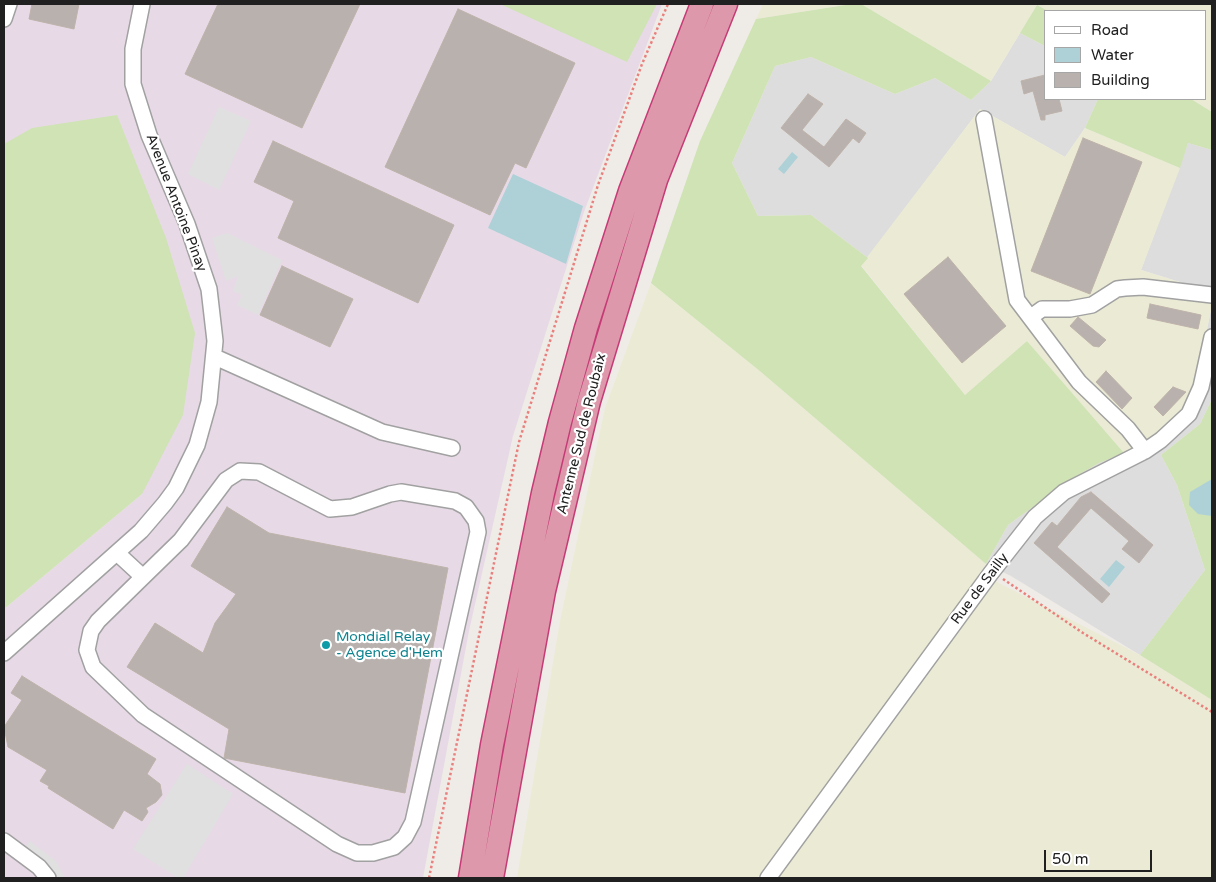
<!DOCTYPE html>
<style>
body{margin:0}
#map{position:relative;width:1216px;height:882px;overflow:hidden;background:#efece7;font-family:"Varela Round",sans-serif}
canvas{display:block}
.frame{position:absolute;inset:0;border:5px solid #202020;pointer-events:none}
.legend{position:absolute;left:1044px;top:10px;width:162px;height:90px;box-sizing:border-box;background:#fff;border:1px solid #a6a6a6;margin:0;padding:6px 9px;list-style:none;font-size:15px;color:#202020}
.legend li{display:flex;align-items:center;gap:10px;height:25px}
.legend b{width:25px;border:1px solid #a6a6a6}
.scale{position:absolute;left:1044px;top:850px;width:108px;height:22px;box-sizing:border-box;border:2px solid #202020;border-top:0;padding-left:6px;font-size:15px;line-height:18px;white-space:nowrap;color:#202020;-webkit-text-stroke:4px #fff;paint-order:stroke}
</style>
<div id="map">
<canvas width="1216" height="882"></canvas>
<div class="frame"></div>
<ul class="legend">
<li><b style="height:6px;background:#fff"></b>Road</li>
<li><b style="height:14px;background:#add1d7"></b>Water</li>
<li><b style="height:14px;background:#b8b1ad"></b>Building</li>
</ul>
<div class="scale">50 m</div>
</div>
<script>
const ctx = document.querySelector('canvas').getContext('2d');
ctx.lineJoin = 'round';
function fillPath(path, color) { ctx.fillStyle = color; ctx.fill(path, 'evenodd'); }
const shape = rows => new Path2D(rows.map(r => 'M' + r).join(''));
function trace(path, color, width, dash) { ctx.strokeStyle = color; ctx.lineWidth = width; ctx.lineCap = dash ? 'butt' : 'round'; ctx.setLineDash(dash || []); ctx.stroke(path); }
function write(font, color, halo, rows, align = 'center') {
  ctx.font = font + ' "Varela Round",sans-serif'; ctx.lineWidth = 4.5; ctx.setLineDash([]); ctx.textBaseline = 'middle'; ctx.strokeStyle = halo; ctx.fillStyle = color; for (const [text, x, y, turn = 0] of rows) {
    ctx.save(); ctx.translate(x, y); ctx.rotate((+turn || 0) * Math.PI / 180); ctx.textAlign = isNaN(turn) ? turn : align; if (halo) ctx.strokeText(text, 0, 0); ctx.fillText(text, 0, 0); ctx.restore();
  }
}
fillPath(shape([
 [1020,33,1045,46,1045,99,1098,99,1085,128,1065,157,980,109,868,258,811,215,758,216,732,163,775,66,811,57,895,94,935,78,971,100,991,81],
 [1188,143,1212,150,1212,292,1141,270],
 [1212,305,1212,399,1200,424,1161,455,1177,485,1205,570,1140,655,1011,576,986,564,1008,525,1073,478,1099,463,1124,453,1199,368]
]), '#dedddd');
fillPath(shape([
 [4,4,662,4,584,212,513,436,469,631,423,878,4,878,4,609,142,494,4,144]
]), '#e7dae6');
fillPath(shape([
 [763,4,852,4,756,19],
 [861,4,1212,4,1212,112,1191,99,1205,99,1205,11,1048,11,1037,5,991,81],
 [980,109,1065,157,1085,128,1180,168,1141,270,1212,292,1212,305,1199,368,1186,407,1166,428,1124,453,1027,341,965,395,861,265],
 [651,283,761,372,986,564,951,618,757,878,517,878,560,621,605,408],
 [995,581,1140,655,1212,700,1212,878,778,878]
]), '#ebebd5');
fillPath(shape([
 [500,4,657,4,627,62],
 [852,4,861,4,991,81,971,100,935,78,895,94,811,57,775,66,732,163,758,216,811,215,868,258,861,266,965,395,1027,341,1124,453,1099,463,1073,478,1008,525,986,564,761,372,651,283,700,141,756,19],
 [1037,5,1048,11,1045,11,1045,46,1020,33],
 [1098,99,1191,99,1212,112,1212,150,1188,143,1180,168,1085,128],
 [117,115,166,238,195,333,183,415,142,494,4,609,4,144,32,128],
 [1212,399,1212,700,1140,655,1205,570,1177,485,1161,455,1200,424]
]), '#cfe3b4');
fillPath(shape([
 [219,107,251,121,219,190,188,174],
 [227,233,282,260,258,315,237,305,242,295,233,291,238,276,226,281,212,238],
 [187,764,233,794,183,878,178,878,133,849],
 [30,841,56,861,65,878,53,878,23,850]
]), '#e0e0e0');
fillPath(shape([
 [792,152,798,157,784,174,778,169],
 [513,174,583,206,566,264,488,228],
 [1212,479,1212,516,1198,514,1189,505,1190,492],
 [1116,560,1125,567,1109,587,1100,579]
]), '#add1d7');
const building = shape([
 [32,4,79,4,74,29,29,19,32,4],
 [218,4,360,4,302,128,185,74,218,4],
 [458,9,575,63,526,168,515,163,490,215,385,167,458,9],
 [1045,75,1045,99,1059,99,1062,111,1045,115,1045,120,1041,120,1033,91,1024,94,1021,81,1045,75],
 [808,94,823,104,802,130,824,147,846,119,866,133,859,143,853,138,829,167,781,128,808,94],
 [1083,138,1142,162,1090,294,1031,271,1083,138],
 [273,141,454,225,418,303,278,238,294,201,254,182,273,141],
 [948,257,1006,326,962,363,904,294,948,257],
 [282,266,353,299,330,347,260,315,282,266],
 [1150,304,1201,315,1198,329,1147,318,1150,304],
 [1078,317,1106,340,1099,347,1093,346,1070,326,1078,317],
 [1106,371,1132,398,1122,409,1096,382,1106,371],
 [1173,387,1186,392,1163,416,1154,407,1173,387],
 [1091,492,1153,545,1139,563,1122,549,1129,541,1091,508,1057,547,1110,594,1102,603,1034,543,1052,522,1057,526,1081,497,1091,492],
 [227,507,269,533,448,568,405,793,224,758,229,729,127,667,155,623,203,653,215,623,236,594,191,566,227,507],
 [22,676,156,759,147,774,160,784,162,795,156,802,146,808,148,812,142,821,124,810,113,829,48,788,49,786,40,781,47,770,8,747,4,727,22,700,11,693,22,676]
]);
fillPath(building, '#b8b1ad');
trace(building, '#bfb3ab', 1);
const minor = shape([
 [4,19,9,4],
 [984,119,1017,300,1079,382,1128,429,1145,451],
 [1031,317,1042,309,1070,309,1092,305,1117,289,1125,288,1143,287,1212,295],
 [215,357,382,432,452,448],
 [117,553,143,577,98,621,91,631,87,650,93,667,143,715,337,844,357,853,373,853,394,847,405,837,413,822,478,532,476,521,466,507,455,501,401,492,390,494,352,507,330,509,259,472,240,471,226,480,181,540,143,577],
 [4,653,141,531,165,503,176,488,197,445,209,402,215,341,209,289,187,224,149,135,133,84,133,49,142,4],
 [4,841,39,867,48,878],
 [768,878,991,573,1035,517,1064,492,1145,451,1161,440,1189,414,1201,387,1212,337]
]);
const highway = shape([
 [470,878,492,745,543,493,560,422,586,328,630,191,702,4],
 [492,878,544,591,589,401,656,180,726,4]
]);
trace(minor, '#a1a1a1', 18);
trace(highway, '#c63b76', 25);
trace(shape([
 [1003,579,1083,633,1212,712],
 [429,878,519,442,598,185,642,64,668,4]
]), '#ea807e', 2.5, [2.5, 2.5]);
trace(minor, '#fff', 15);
trace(highway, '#dd99ab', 22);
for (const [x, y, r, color] of [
 [326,645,5,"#0f9aa8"]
]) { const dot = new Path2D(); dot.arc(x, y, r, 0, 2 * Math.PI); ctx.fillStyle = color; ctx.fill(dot); trace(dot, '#fff', 2); }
write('14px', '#202020', '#fff', [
 ["Avenue Antoine Pinay",176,203,69],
 ["Antenne Sud de Roubaix",582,434,-76],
 ["Rue de Sailly",980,589,-53]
]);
write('14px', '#0d838f', '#fff', [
 ["Mondial Relay",336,637],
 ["- Agence d'Hem",336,653]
], 'left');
</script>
